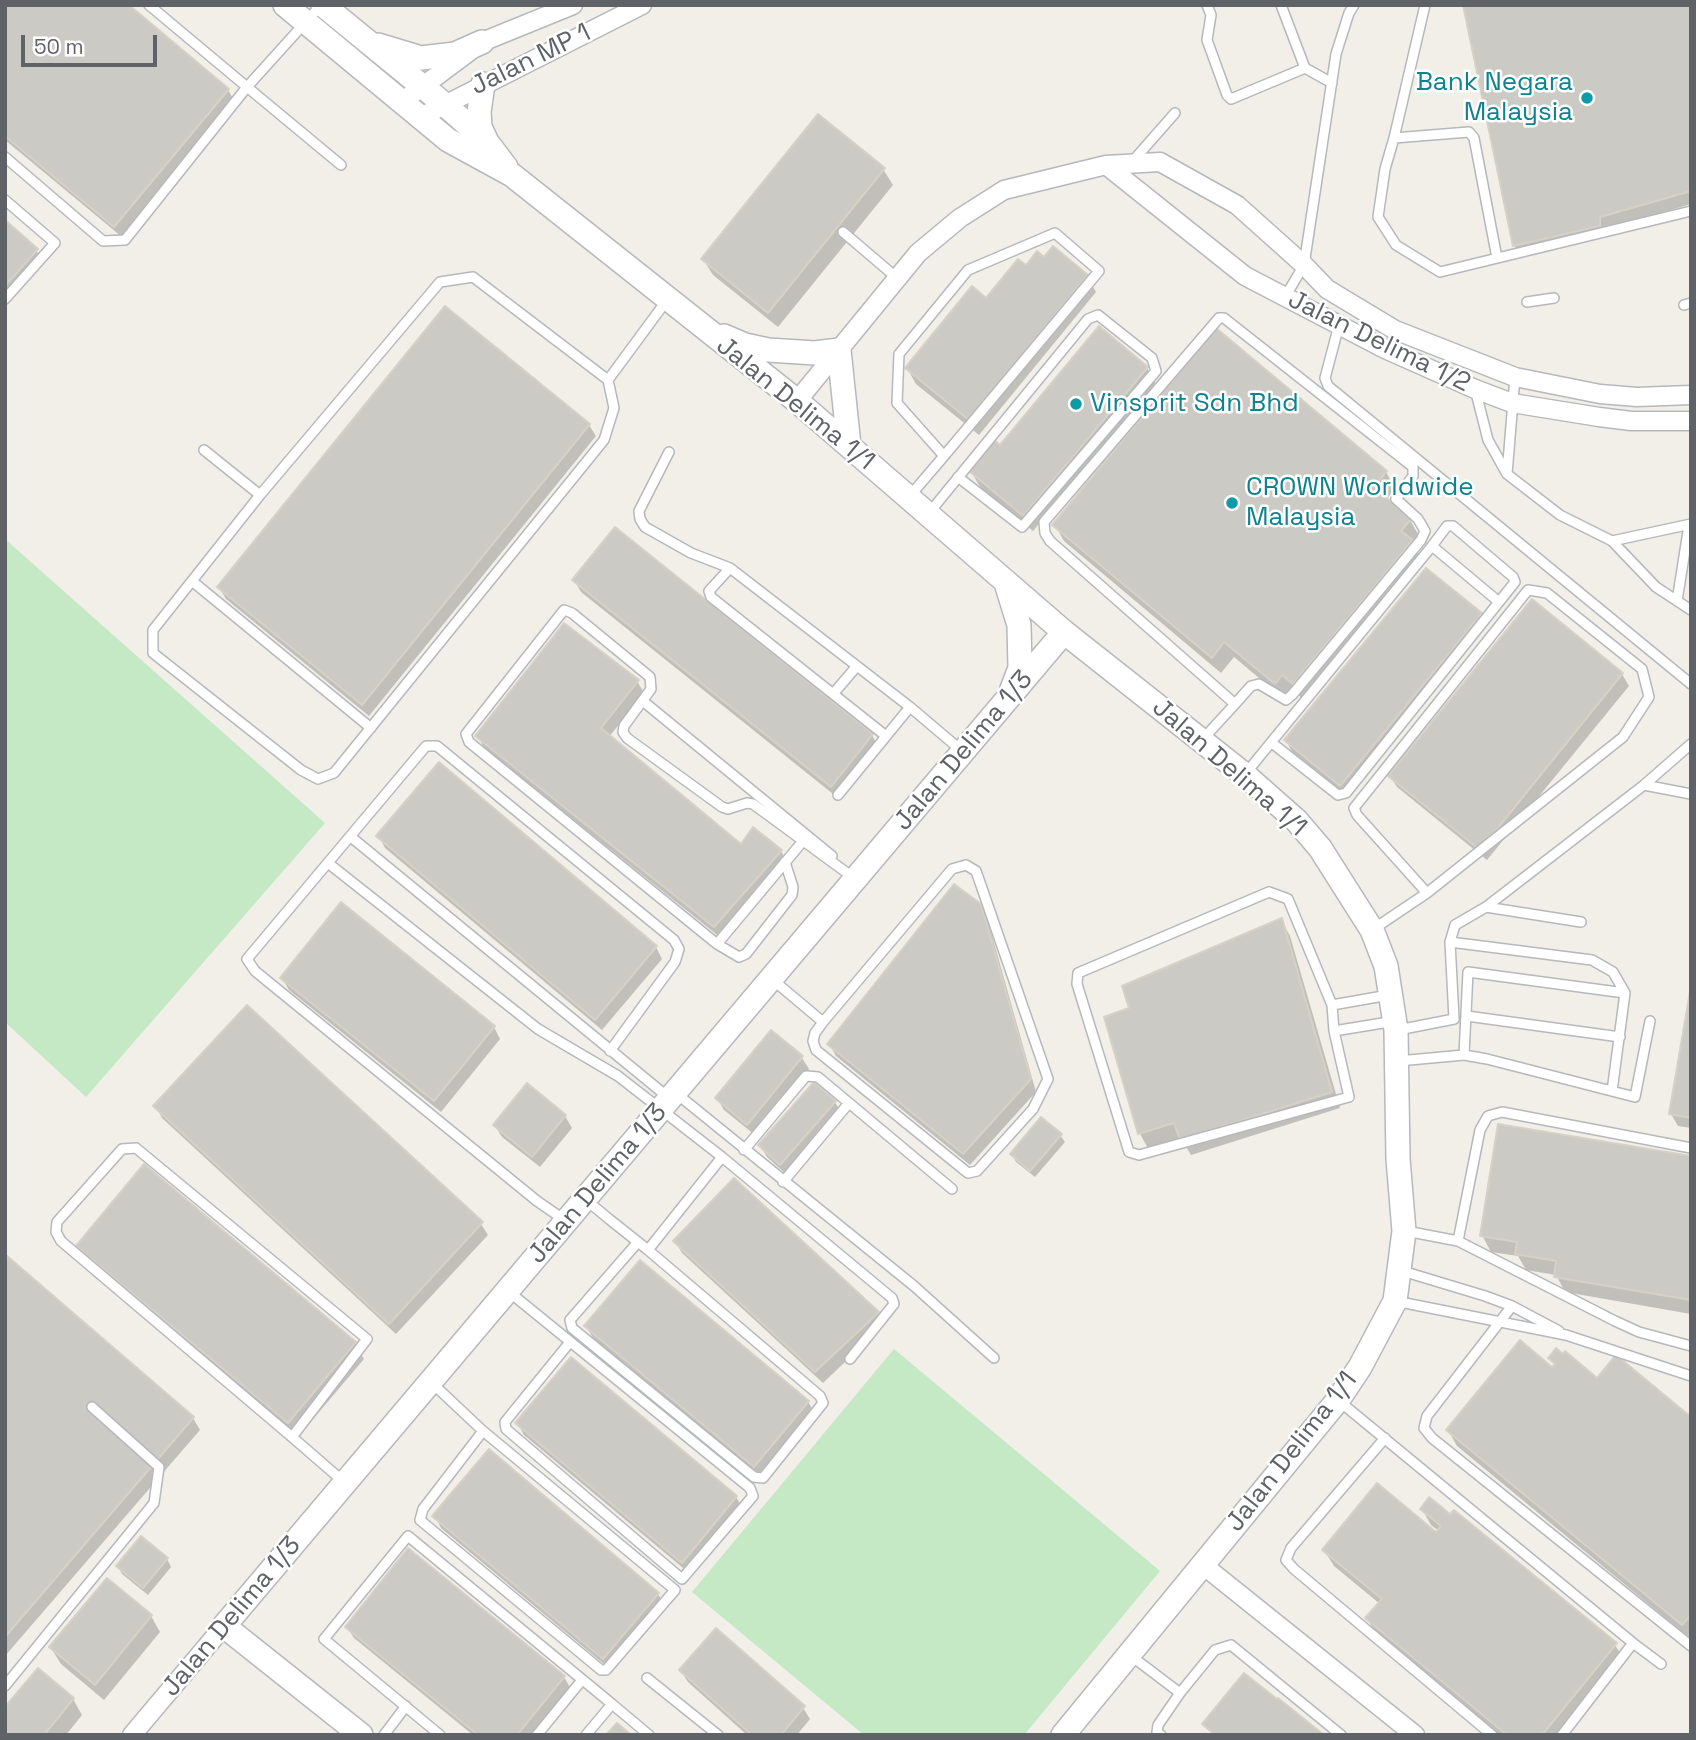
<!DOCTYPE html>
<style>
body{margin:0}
#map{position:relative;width:1696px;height:1740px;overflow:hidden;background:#f1efe8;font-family:"Space Grotesk",sans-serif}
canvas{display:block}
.frame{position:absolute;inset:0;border:7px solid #5f6368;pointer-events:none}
.scale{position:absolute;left:21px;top:35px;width:136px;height:32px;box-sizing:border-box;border:4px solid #5f6368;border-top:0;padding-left:9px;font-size:21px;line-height:24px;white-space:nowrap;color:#5f6368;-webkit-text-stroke:5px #fff;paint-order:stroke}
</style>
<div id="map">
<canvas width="1696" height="1740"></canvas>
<div class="frame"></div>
<div class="scale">50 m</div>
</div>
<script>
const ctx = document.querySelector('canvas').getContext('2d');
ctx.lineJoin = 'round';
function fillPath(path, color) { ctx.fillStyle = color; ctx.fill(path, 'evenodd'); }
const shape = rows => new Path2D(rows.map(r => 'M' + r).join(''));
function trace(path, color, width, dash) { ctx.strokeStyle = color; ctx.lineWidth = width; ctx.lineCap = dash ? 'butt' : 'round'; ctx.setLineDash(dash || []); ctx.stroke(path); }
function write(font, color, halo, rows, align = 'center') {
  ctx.font = font + ' "Space Grotesk",sans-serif'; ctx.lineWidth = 5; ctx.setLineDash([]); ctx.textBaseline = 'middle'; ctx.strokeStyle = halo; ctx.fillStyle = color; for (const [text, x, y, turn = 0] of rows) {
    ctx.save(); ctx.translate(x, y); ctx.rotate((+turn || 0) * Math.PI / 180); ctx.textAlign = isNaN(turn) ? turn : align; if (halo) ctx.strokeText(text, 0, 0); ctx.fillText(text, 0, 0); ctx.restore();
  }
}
fillPath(shape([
 [5,539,325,823,86,1097,5,1022],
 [894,1349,1160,1571,1024,1735,864,1735,692,1592]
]), '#c5e8c5');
fillPath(shape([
 [5,5,228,90,235,102,122,237,5,140],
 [1691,5,1691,204,1606,229,1606,237,1521,257,1514,245],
 [883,169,893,185,778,327,713,275,703,259],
 [5,223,36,250,43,262,5,305],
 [1044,259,1087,276,1096,292,979,435,916,384,907,368,1026,267],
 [1147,368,1156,384,1033,531,980,487,971,471,1000,447],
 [589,425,596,436,369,716,226,599,219,587],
 [1386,472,1395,488,1386,500,1410,520,1419,536,1413,543,1421,558,1303,699,1292,690,1284,699,1234,657,1221,673,1064,541,1055,525],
 [574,580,872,735,878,747,838,798,581,592],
 [1480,614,1487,626,1348,796,1292,752,1286,740],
 [1622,674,1629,686,1487,860,1397,787,1390,776],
 [637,681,644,693,609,737,742,846,753,830,781,851,788,863,721,938,484,748,478,736],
 [379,836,656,947,662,959,602,1030,385,848],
 [979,905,987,918,1036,1092,970,1165,836,1056,829,1044],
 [1281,920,1290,936,1340,1108,1191,1155,1182,1140,1149,1150,1140,1134,1106,1018,1131,1010],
 [282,978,494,1027,500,1039,441,1112,289,990],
 [1691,997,1691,1128,1678,1126,1671,1114],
 [771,1032,802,1058,809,1069,755,1135,724,1110,717,1098],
 [814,1084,835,1102,842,1114,788,1176,767,1157,760,1145],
 [156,1106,481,1224,488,1235,396,1334,162,1118],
 [565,1116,572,1128,540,1167,502,1137,495,1126],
 [1060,1135,1065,1142,1035,1177,1016,1162,1012,1154],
 [1691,1158,1691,1314,1565,1292,1556,1275,1526,1270,1518,1256,1491,1252,1482,1235],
 [675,1241,878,1313,885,1324,823,1383,682,1253],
 [78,1246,354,1343,364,1359,297,1438,87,1262],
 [5,1261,193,1418,200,1430,5,1656],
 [586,1326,808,1402,815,1413,761,1478,593,1338],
 [1550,1358,1691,1420,1691,1639,1457,1446,1448,1430,1552,1369,1555,1366],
 [571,1359,736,1497,743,1509,689,1573,524,1435,518,1424],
 [1422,1509,1615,1645,1625,1661,1564,1735,1499,1735,1377,1635,1367,1619,1380,1604,1334,1566,1324,1550,1436,1534,1439,1531,1431,1525],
 [435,1516,658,1594,665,1606,611,1670,441,1528],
 [167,1559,171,1567,148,1595,122,1574,118,1566],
 [151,1616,160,1632,104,1700,61,1664,51,1648],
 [347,1627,564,1677,571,1689,533,1735,473,1735,354,1638],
 [681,1671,803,1708,810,1719,797,1735,747,1735,688,1682],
 [73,1699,82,1715,66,1735,5,1735]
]), '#0003');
const building = shape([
 [5,5,129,5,229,89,114,227,5,136,5,5],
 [1463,5,1691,5,1691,191,1600,217,1600,226,1513,246,1463,5],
 [818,114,885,168,768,313,701,259,818,114],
 [5,220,38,249,5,286,5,220],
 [1053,246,1088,275,969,420,905,368,972,286,986,298,1018,259,1026,265,1037,251,1044,257,1053,246],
 [445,306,590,424,362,705,217,587,445,306],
 [1099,326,1148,367,1023,516,968,470,994,440,1000,445,1099,326],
 [1216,328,1387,471,1374,487,1411,519,1401,531,1413,540,1293,684,1282,675,1275,684,1224,642,1212,658,1052,525,1216,328],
 [615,527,873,734,831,787,572,580,615,527],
 [1426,568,1482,613,1340,786,1284,740,1426,568],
 [1532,599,1623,673,1480,850,1388,776,1532,599],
 [564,623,639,680,601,728,741,844,753,827,782,850,714,927,475,736,564,623],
 [439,762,657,946,595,1020,376,836,439,762],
 [954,884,981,904,1031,1079,963,1154,827,1044,954,884],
 [341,902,495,1026,434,1101,280,978,341,902],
 [1282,918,1332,1092,1180,1140,1174,1123,1138,1134,1104,1017,1129,1008,1122,986,1282,918],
 [1691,986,1691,1118,1669,1114,1691,986],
 [247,1005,483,1222,389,1324,153,1106,247,1005],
 [771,1030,803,1056,747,1125,715,1098,771,1030],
 [814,1082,836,1101,780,1165,758,1145,814,1082],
 [527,1083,566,1115,532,1157,493,1125,527,1083],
 [1041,1117,1062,1134,1030,1171,1010,1154,1041,1117],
 [1498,1124,1691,1156,1691,1300,1554,1277,1556,1261,1515,1254,1517,1242,1480,1236,1498,1124],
 [144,1164,356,1342,288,1423,76,1246,144,1164],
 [734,1178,879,1312,815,1372,673,1241,734,1178],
 [7,1256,194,1417,5,1637,5,1259,7,1256],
 [640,1260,809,1401,754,1467,584,1326,640,1260],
 [1520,1340,1552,1367,1555,1364,1548,1358,1556,1348,1563,1354,1565,1351,1597,1378,1616,1355,1691,1417,1691,1615,1682,1625,1446,1430,1520,1340],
 [571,1357,737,1496,682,1563,515,1423,571,1357],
 [489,1449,659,1593,603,1659,432,1516,489,1449],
 [1377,1483,1436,1532,1441,1526,1420,1509,1429,1497,1450,1514,1454,1510,1617,1643,1542,1735,1507,1735,1365,1618,1382,1599,1322,1550,1377,1483],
 [141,1536,168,1558,143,1588,116,1566,141,1536],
 [408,1548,565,1676,517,1735,478,1735,345,1627,408,1548],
 [107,1578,152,1615,95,1685,49,1647,107,1578],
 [716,1628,805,1706,781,1735,752,1735,679,1670,716,1628],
 [38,1668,74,1698,44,1735,5,1735,5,1707,38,1668],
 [1244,1673,1277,1699,1278,1698,1324,1735,1215,1735,1202,1724,1244,1673],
 [617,1723,631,1735,606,1735,617,1723]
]);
fillPath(building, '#cccac5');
trace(building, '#d6d1c6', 2);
const service = shape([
 [149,5,247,87,321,5],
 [1207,5,1211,15,1207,40,1227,95,1231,99,1305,68],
 [1281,5,1305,68,1332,83],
 [1425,5,1394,138,1385,169,1378,217,1396,245,1440,272,1691,211],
 [1394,138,1469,132,1474,138,1497,258],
 [5,157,103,241,125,240,247,87,341,165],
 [1132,162,1175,113],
 [5,200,55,243,5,299],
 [843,232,897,278],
 [1285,297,1304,265,1336,54,1349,13,1354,5],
 [1527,302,1554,298],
 [1684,305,1691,303],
 [1219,318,1224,318,1413,467,1413,476,1396,499,1418,519,1425,531,1421,540,1292,695,1286,700,1259,684,1251,686,1235,704,1050,541,1045,533,1044,522,1219,318],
 [1339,325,1325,378,1328,386,1691,684],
 [608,380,473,277,440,282,260,495,153,630,153,653,301,770,318,779,334,773,604,440,614,408,608,380,667,300],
 [1475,389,1488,440,1507,474,1560,515,1612,541,1656,587,1691,610],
 [204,450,260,495],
 [669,452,639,511,640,519,645,527,691,553,730,568,910,707,962,751],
 [1507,474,1515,377],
 [909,497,944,456,1099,271,1055,233,968,270,899,354,897,403,944,456],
 [929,513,1088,319,1098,315,1152,358,1156,371,1022,527,958,477],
 [1612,541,1691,524],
 [1432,546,1447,526,1453,526,1513,577,1515,582,1499,602],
 [730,568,709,591,711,597,886,736],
 [192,581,371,728],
 [1677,601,1689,525],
 [833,694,857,666],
 [644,702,832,856],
 [1203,739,1235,704],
 [1246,773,1432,546,1499,602,1346,793,1338,795,1272,743],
 [1644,785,1691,794],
 [838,795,910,707],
 [351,837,669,1098],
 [803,841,717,944,469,742,466,734,564,610,572,613,650,677,651,689,624,726,623,732,627,738,722,807,728,809,747,803,753,804,854,878],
 [328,863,538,1029,618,1076,722,1157,648,1250],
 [966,865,976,871,1048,1079,1033,1109,977,1171,968,1173,816,1050,813,1041,815,1033,823,1022,952,869,966,865],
 [1269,892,1288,899,1332,1005,1334,1031,1349,1097,1139,1155,1129,1152,1077,984,1078,973,1269,892],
 [1486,907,1581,922],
 [1372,930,1427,893,1623,737,1649,697,1642,669,1547,593,1528,590,1354,808,1357,815,1427,893],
 [1450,942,1592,960,1613,972,1625,993,1612,1091],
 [717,944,739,957,746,954,792,895,793,887,785,862],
 [773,980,823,1022],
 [1332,1005,1389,995],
 [1467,1016,1620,1037],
 [1398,1030,1454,1019,1450,942,1455,925,1486,907,1644,785,1691,744],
 [1334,1031,1395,1021],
 [1464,1055,1468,972,1625,993],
 [1398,1061,1464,1055,1487,1059,1635,1097,1650,1021],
 [677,1094,914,1286,994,1358],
 [136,1148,367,1339,292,1437,61,1241,56,1232,57,1222,122,1149,136,1148],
 [744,1150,806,1076,818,1077,952,1189],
 [722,1157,892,1298,894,1304,850,1359],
 [783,1182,849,1103],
 [585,1199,609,1219,648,1250,820,1396,823,1403,763,1478,754,1477,572,1328,570,1320,638,1242],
 [566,1221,537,1201,255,971,247,959,426,746,437,746,674,940,679,949,675,962,610,1051],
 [1406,1231,1458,1241,1615,1321,1639,1332,1691,1346],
 [1458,1241,1480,1130,1488,1116,1502,1112,1691,1148],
 [1399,1270,1485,1296,1512,1306,1559,1331],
 [508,1291,750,1488,753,1496,682,1579,506,1429,505,1422,570,1342],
 [1395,1301,1566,1335,1691,1376],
 [1512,1306,1427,1416,1424,1428,1432,1438,1691,1646],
 [432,1383,483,1431,675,1590,606,1670,601,1670,420,1520,423,1509,483,1431],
 [1339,1401,1633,1643,1562,1735],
 [292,1437,344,1482],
 [1385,1438,1291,1548,1286,1560,1294,1569,1492,1735],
 [1633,1643,1661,1664],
 [1130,1655,1180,1693],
 [647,1678,718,1735],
 [5,1686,154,1503,159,1467,92,1407],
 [384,1735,406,1706],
 [440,1735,324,1639,408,1536,612,1704],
 [537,1735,582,1680],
 [586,1735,612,1704,649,1735],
 [1161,1735,1157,1732,1158,1725,1180,1693,1215,1650,1231,1645,1341,1735]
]);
const minor = shape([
 [403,101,482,42,573,5],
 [421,117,642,5],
 [1106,165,1245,276,1385,349,1475,389,1512,403,1599,417,1631,421,1691,421],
 [797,401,918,253,960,218,1004,190,1106,165,1160,162,1237,205,1304,265,1327,289,1395,330,1515,377,1600,394,1637,397,1691,395],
 [1203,1565,1415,1735],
 [132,1735,224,1626]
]);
const tertiary = shape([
 [285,5,448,140,512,175,797,401,1064,632,1245,775,1296,820,1320,848,1372,930,1386,966,1396,1030,1398,1159,1404,1231,1395,1301,1360,1367,1338,1400,1063,1735],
 [323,5,444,104,487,142,506,167],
 [378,45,421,58,455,54,482,42],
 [483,84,479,112,480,127,487,142],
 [724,336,745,345,768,350,815,353,839,350,849,446],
 [1006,583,1019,625,1020,668,1012,689],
 [361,1735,224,1626,1064,632]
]);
trace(service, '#b5b8bc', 12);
trace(minor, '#b5b8bc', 21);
trace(tertiary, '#b5b8bc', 26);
trace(service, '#fff', 9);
trace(minor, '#fff', 18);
trace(tertiary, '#fff', 23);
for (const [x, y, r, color] of [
 [1587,98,7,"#0f9aa8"],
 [1076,404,7,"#0f9aa8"],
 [1232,503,7,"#0f9aa8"]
]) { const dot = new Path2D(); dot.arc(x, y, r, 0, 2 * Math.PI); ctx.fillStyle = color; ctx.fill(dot); trace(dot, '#fff', 2.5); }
write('26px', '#5f6368', '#fff', [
 ["Jalan MP 1",531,60,-26],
 ["Jalan Delima 1/2",1379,342,26],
 ["Jalan Delima 1/1",795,404,39],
 ["Jalan Delima 1/3",964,751,-50],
 ["Jalan Delima 1/1",1229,768,41],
 ["Jalan Delima 1/3",598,1184,-50],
 ["Jalan Delima 1/1",1292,1452,-52],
 ["Jalan Delima 1/3",232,1617,-50]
]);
write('26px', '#0d838f', '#fff', [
 ["Bank Negara",1573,83,"right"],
 ["Malaysia",1573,113,"right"],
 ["Vinsprit Sdn Bhd",1090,404],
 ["CROWN Worldwide",1246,488],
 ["Malaysia",1246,518]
], 'left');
</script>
